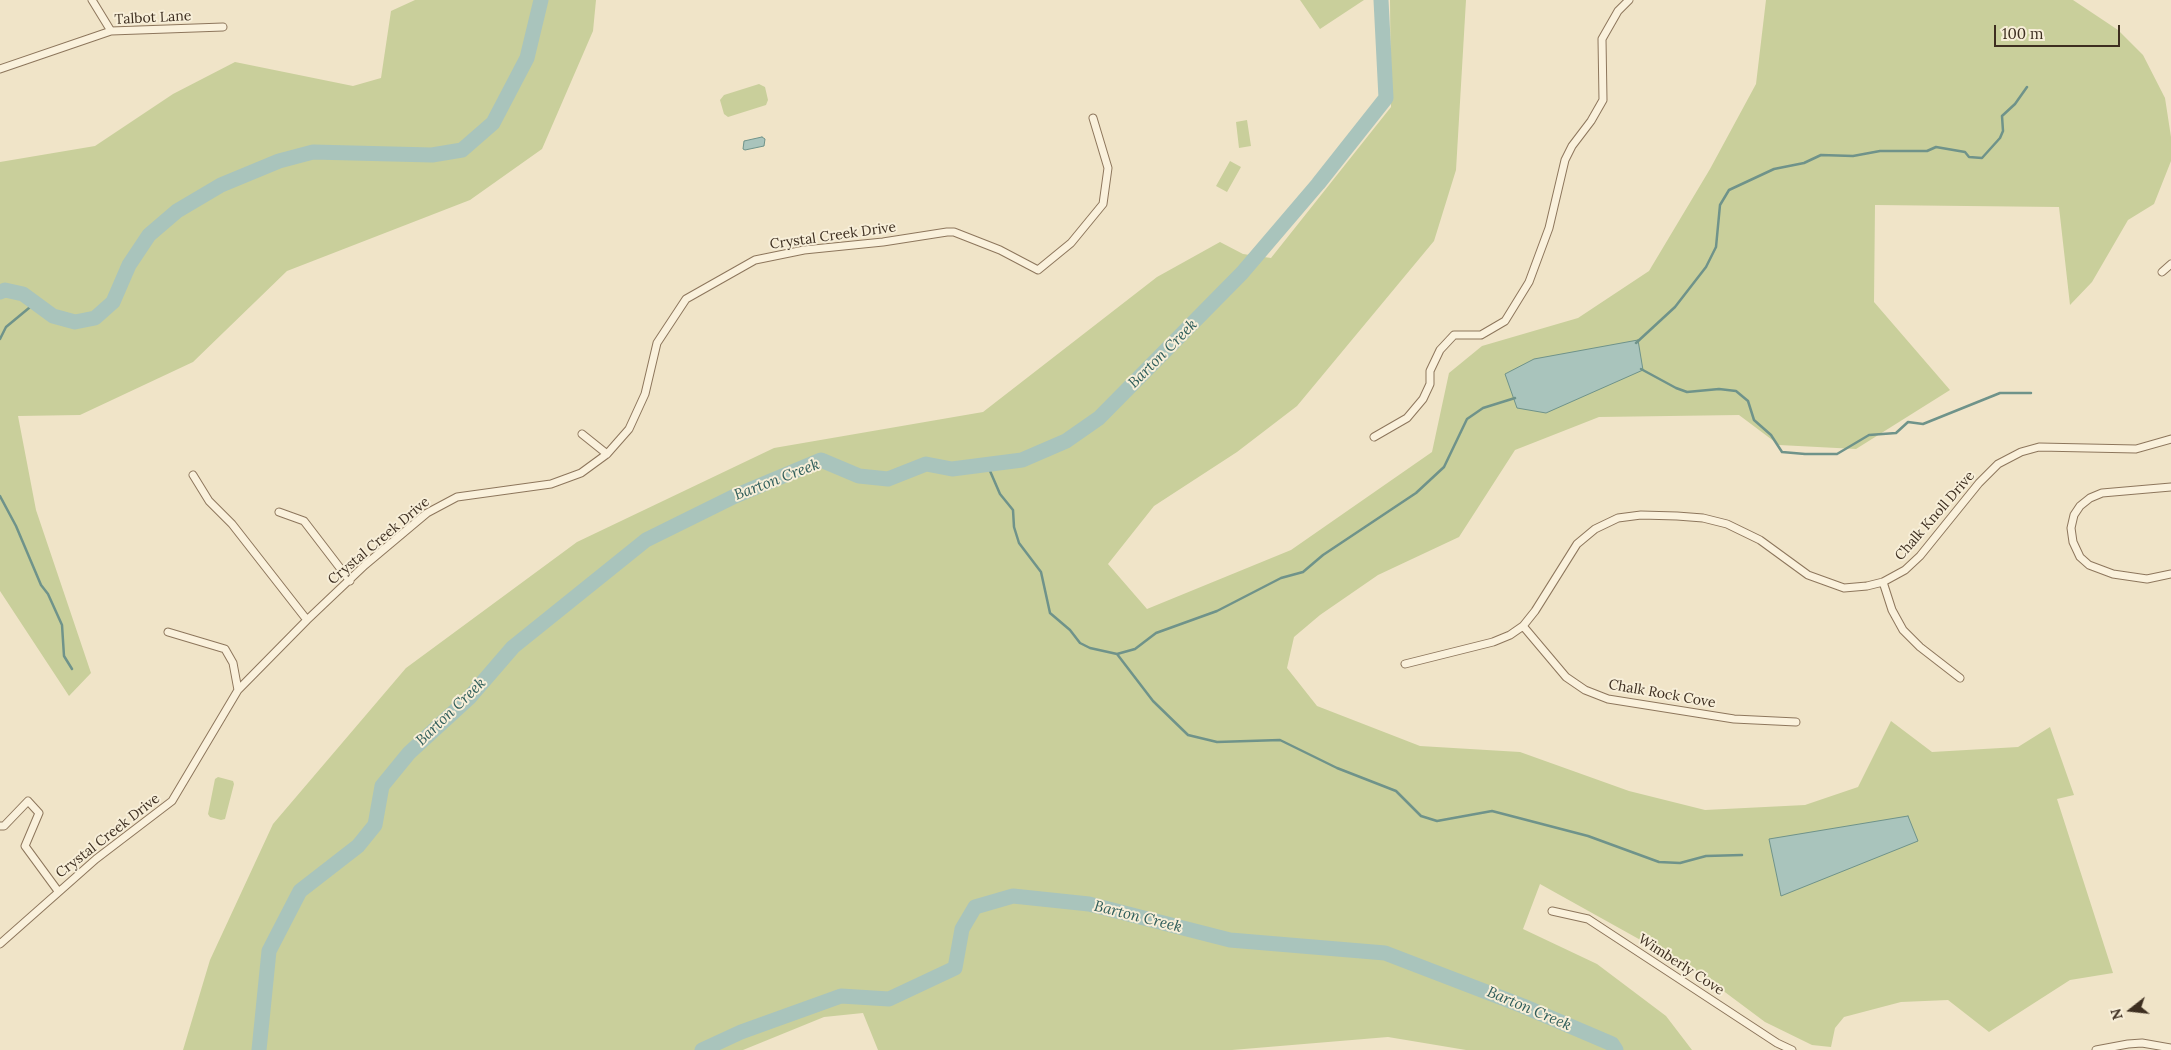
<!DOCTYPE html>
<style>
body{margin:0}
#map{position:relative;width:2171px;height:1050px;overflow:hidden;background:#f0e4c8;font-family:Lora,serif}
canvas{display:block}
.north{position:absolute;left:2106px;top:985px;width:50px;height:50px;-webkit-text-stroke:4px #f7eed8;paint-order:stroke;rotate:254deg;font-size:14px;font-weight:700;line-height:20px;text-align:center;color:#3d2e20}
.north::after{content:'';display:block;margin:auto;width:18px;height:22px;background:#3d2e20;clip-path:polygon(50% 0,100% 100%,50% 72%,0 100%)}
.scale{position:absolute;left:1994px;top:25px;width:126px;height:22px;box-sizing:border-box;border:2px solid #3d2e20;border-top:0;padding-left:6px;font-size:15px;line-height:18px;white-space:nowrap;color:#3d2e20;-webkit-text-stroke:4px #f7eed8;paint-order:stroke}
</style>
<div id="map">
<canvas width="2171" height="1050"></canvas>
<div class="north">N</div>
<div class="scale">100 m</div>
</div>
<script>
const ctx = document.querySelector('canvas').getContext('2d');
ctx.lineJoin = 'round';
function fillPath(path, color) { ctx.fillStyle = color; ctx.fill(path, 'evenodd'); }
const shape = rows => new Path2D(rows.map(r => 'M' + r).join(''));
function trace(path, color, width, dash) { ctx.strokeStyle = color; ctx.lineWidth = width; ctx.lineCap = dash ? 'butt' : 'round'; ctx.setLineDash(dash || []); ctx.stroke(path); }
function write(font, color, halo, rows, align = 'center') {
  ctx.font = font + ' Lora,serif'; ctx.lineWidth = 4; ctx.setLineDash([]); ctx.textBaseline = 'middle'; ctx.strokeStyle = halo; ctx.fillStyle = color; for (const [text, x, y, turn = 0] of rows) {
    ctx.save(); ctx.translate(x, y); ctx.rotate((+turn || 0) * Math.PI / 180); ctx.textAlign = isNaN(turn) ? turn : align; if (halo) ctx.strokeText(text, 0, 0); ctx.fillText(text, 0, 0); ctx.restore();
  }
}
fillPath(shape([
 [415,0,596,0,593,31,542,149,470,200,287,271,193,362,80,415,18,416,36,510,91,673,69,696,0,591,0,162,95,146,173,94,235,62,353,86,381,78,391,11],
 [1300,0,1364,0,1320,29],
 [1390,0,1466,0,1456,170,1434,241,1297,406,1237,452,1154,506,1108,564,1147,609,1291,550,1432,452,1449,373,1482,346,1578,318,1649,271,1710,169,1756,84,1766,0,2073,0,2118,30,2143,55,2165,98,2171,137,2171,161,2154,204,2128,220,2092,282,2070,305,2059,207,1875,205,1874,302,1950,390,1856,449,1779,445,1739,415,1599,417,1515,450,1459,537,1378,575,1320,615,1294,637,1287,668,1317,706,1420,746,1520,752,1629,791,1705,810,1805,805,1858,787,1891,721,1932,752,2018,747,2050,727,2074,795,2057,799,2113,973,2070,980,1989,1032,1948,1000,1901,1002,1844,1017,1835,1028,1831,1047,1812,1045,1765,1022,1698,972,1540,884,1523,929,1597,964,1666,1016,1692,1050,1466,1050,1388,1037,1232,1050,878,1050,863,1013,824,1017,743,1050,183,1050,210,960,273,824,406,668,577,542,774,448,983,412,1157,277,1220,242,1243,254,1271,258,1391,107],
 [759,84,765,87,768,100,766,105,728,117,724,114,720,100,724,95],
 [1247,120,1251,146,1239,148,1236,122],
 [1230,161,1241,167,1227,192,1216,186],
 [218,777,233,781,234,784,225,819,221,820,210,817,208,814,215,779]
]), '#c9cf9b');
const water = shape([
 [762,137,765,139,764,146,745,150,743,149,744,141,762,137],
 [1638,340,1643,370,1546,413,1517,408,1505,374,1534,359,1638,340],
 [1908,816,1918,841,1781,896,1769,839,1908,816]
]);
fillPath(water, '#a9c4bc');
trace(water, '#6f938a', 1);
trace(shape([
 [0,339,6,327,35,303],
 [1636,343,1675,307,1706,267,1716,247,1720,205,1729,190,1774,169,1804,163,1821,155,1853,156,1880,151,1927,151,1936,147,1965,152,1969,157,1982,158,2000,138,2003,131,2002,116,2015,104,2027,87],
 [1641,369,1676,388,1687,392,1719,389,1736,391,1748,401,1754,420,1771,435,1782,452,1805,454,1837,454,1869,435,1896,433,1908,422,1923,424,2000,393,2031,393],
 [987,464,1000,494,1013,510,1014,527,1019,543,1041,572,1050,613,1070,630,1080,643,1090,648,1117,654,1153,701,1188,735,1217,742,1280,740,1337,768,1396,791,1421,816,1437,821,1492,811,1588,836,1659,862,1680,863,1706,856,1742,855],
 [0,496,16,526,41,585,48,594,62,625,64,656,72,669],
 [1117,654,1135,649,1156,633,1217,611,1281,578,1303,572,1323,555,1416,493,1444,467,1467,419,1483,408,1515,398]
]), '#6f938a', 2.5);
trace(shape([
 [0,292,5,290,23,294,53,316,75,322,95,318,113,302,129,265,149,235,177,211,221,185,279,161,313,152,432,155,462,150,493,123,527,58,541,0],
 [259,1050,269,951,300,891,358,846,375,825,382,786,409,753,469,698,513,647,646,540,735,496,821,460,859,476,888,479,926,464,952,469,1022,460,1066,441,1099,418,1242,273,1318,184,1386,98,1381,0],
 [702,1050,741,1032,841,996,889,999,955,968,962,929,975,907,1013,896,1089,904,1230,940,1385,953,1523,1006,1612,1044,1616,1050]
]), '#a9c4bc', 15);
const street = shape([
 [92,0,111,31],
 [0,69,111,31,223,27],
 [2162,272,2171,264],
 [582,434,607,454],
 [1374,437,1407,418,1423,399,1430,384,1430,371,1440,350,1454,335,1481,335,1505,321,1529,282,1549,228,1565,160,1572,146,1591,121,1603,100,1602,39,1618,11,1629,0],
 [193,475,209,501,232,524,307,620],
 [2171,487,2102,493,2090,498,2080,506,2074,515,2071,528,2073,542,2080,557,2089,565,2113,574,2147,579,2171,574],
 [279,512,304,521,350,581],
 [1883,582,1892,610,1903,630,1920,647,1960,678],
 [1523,626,1566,677,1585,690,1608,699,1734,719,1796,722],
 [168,632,225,649,233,663,238,690],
 [1405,664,1493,642,1510,635,1523,626,1535,611,1577,544,1595,529,1618,518,1641,515,1677,516,1703,518,1727,524,1760,540,1808,575,1844,588,1867,586,1883,582,1905,570,1920,556,1979,483,1998,464,2021,452,2039,447,2136,449,2171,439],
 [0,826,4,826,28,801,39,813,25,846,58,891],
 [1552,911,1588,919,1777,1043,1792,1050],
 [0,944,96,859,172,801,238,690,307,620,365,565,427,513,457,497,551,484,581,473,607,454,629,429,645,394,657,343,686,299,755,260,804,250,883,242,947,232,954,232,1000,250,1038,270,1071,243,1103,204,1108,168,1093,118],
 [2096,1050,2128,1044,2142,1043,2171,1048]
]);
trace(street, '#8d765c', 9);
trace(street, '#faf1dc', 7);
write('14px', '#3d2e20', '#f7eed8', [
 ["Talbot Lane",153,18,-3],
 ["Crystal Creek Drive",833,236,-8],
 ["Chalk Knoll Drive",1935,516,-49],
 ["Crystal Creek Drive",379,541,-40],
 ["Chalk Rock Cove",1662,694,10],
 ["Crystal Creek Drive",108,836,-38],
 ["Wimberly Cove",1681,965,33]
]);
write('italic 15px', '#2f5d5a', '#f7eed8', [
 ["Barton Creek",1163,354,-45],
 ["Barton Creek",777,480,-21],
 ["Barton Creek",451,712,-44],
 ["Barton Creek",1138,917,14],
 ["Barton Creek",1529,1009,23]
]);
</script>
